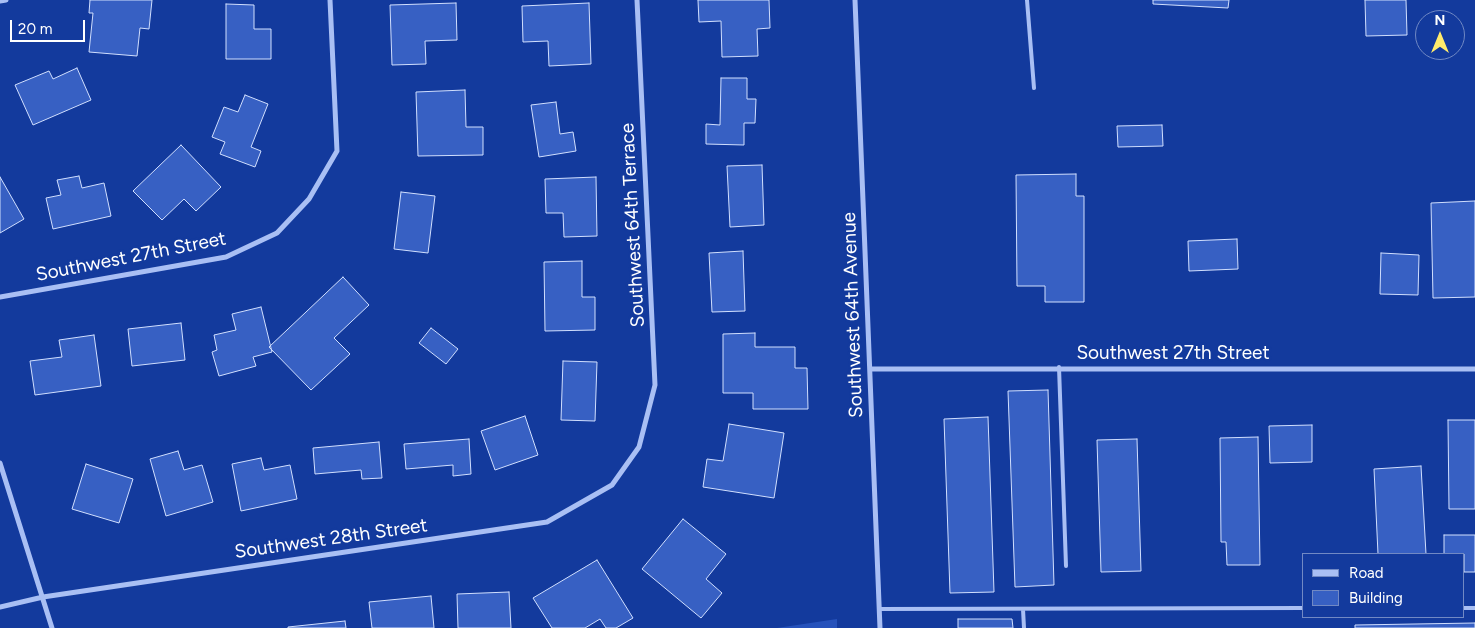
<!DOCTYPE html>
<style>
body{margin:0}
#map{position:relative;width:1475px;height:628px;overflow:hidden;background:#133a9d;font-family:Figtree,sans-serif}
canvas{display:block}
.legend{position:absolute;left:1302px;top:553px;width:162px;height:65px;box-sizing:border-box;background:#133a9d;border:1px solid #7189c4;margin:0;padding:6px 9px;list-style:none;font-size:15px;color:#fff}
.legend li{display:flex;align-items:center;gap:10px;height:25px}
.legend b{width:25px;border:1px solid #7189c4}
.north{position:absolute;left:1415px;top:10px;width:50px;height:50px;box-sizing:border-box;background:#133a9d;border:1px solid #7189c4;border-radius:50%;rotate:0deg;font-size:14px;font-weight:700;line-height:20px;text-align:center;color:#fff}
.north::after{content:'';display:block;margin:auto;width:18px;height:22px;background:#ffeb6c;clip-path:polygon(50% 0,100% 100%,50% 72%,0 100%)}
.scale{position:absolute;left:10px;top:20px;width:75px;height:22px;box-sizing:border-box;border:2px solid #fff;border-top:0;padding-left:6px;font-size:15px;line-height:18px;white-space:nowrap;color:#fff;-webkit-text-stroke:4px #133a9d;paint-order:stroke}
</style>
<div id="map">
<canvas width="1475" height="628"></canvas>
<ul class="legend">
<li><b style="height:6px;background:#a9bff4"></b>Road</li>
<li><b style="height:14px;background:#3760c3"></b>Building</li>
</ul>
<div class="north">N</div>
<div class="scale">20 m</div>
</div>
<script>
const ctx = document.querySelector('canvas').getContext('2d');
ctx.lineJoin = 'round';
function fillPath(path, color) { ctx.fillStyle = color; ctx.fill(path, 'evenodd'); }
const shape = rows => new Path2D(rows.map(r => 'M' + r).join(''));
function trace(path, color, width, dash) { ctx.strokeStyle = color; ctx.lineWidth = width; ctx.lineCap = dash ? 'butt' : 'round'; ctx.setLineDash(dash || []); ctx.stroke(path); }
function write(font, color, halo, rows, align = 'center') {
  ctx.font = font + ' Figtree,sans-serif'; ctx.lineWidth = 5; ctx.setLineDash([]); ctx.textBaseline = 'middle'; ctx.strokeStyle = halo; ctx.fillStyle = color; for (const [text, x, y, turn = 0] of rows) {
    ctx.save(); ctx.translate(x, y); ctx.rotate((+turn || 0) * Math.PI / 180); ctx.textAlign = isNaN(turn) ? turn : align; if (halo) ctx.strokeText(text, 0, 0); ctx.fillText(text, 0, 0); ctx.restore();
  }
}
fillPath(shape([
 [837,619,837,628,777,628]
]), '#2652bb');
const building = shape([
 [90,0,152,0,149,29,140,28,137,56,89,52,93,13,89,13,90,0],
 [698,0,769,0,770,28,757,29,758,56,722,57,721,21,699,22,698,0],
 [1153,0,1229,0,1228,8,1153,4,1153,0],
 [1365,0,1406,0,1407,35,1366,36,1365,0],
 [456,3,457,40,425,41,426,64,392,65,390,5,456,3],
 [589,3,591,64,549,66,548,41,523,42,522,6,589,3],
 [226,4,254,5,254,29,271,29,271,59,226,59,226,4],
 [77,68,91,100,33,125,15,85,49,71,53,79,77,68],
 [721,78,747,78,747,99,756,99,755,123,744,123,744,145,706,144,706,124,720,125,721,78],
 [465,90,466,127,483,127,483,155,418,156,416,92,465,90],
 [245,95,268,104,251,147,261,151,255,167,220,154,225,142,212,137,224,107,238,112,245,95],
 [556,102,560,134,573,132,576,151,539,157,531,105,556,102],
 [1162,125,1163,146,1118,147,1117,126,1162,125],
 [181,145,221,187,196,211,184,199,162,220,133,191,181,145],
 [762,165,764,225,730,227,727,166,762,165],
 [1076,174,1076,196,1084,196,1084,302,1045,302,1045,286,1017,286,1016,175,1076,174],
 [79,176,82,188,104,183,111,216,53,229,46,198,61,195,57,180,79,176],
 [0,177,24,219,0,233,0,177],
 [596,177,597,236,564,237,563,213,546,213,545,179,596,177],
 [401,192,435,196,428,253,394,249,401,192],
 [1475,201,1475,297,1433,298,1431,203,1475,201],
 [1237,239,1238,269,1189,271,1188,241,1237,239],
 [743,251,745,311,712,312,709,253,743,251],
 [1381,253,1419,255,1418,295,1380,294,1381,253],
 [582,261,582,297,595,297,595,330,545,331,544,262,582,261],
 [343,277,369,305,334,338,350,354,311,390,269,347,343,277],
 [261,307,272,352,253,357,256,366,219,376,212,352,217,350,214,335,236,330,232,314,261,307],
 [181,323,185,360,132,366,128,329,181,323],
 [431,328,458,349,446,364,419,343,431,328],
 [755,333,755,347,795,347,795,368,807,368,808,409,753,409,753,393,723,393,723,334,755,333],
 [94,335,101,386,35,395,30,361,62,357,59,340,94,335],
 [563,361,597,362,595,421,561,420,563,361],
 [1048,390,1054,585,1015,587,1008,391,1048,390],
 [525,416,538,455,495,470,481,431,525,416],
 [988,417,994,592,950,593,944,419,988,417],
 [1448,420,1475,420,1475,509,1449,509,1448,420],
 [729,424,784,433,774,498,703,487,707,459,723,461,729,424],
 [1312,425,1312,462,1270,463,1269,426,1312,425],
 [1258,437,1260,565,1227,565,1226,542,1221,542,1220,438,1258,437],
 [469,439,471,474,453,476,453,465,406,469,404,444,469,439],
 [1137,439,1141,571,1101,572,1097,440,1137,439],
 [379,442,382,478,362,479,361,470,315,474,313,448,379,442],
 [178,451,184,470,202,465,213,502,166,516,150,459,178,451],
 [261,458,264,470,290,465,297,499,241,511,232,464,261,458],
 [86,464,133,479,119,523,72,509,86,464],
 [1421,466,1426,554,1378,554,1374,469,1421,466],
 [683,519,726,554,706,579,722,593,701,618,642,569,683,519],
 [1444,535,1475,535,1475,572,1464,572,1464,554,1444,554,1444,535],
 [597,560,633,618,616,628,606,628,600,619,585,628,552,628,533,598,597,560],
 [509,592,511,628,458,628,457,594,509,592],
 [431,596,434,628,372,628,369,602,431,596],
 [958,619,1012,619,1013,628,958,628,958,619],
 [345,621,346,628,288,628,288,627,345,621],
 [1475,623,1475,628,1355,628,1355,625,1475,623]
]);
fillPath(building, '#3760c3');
trace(building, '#d1dffe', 1);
trace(shape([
 [1027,0,1034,88],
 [1059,367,1066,566],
 [1464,608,1475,608],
 [880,609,1304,608],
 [1023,609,1024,628]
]), '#a9bff4', 4);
trace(shape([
 [855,0,880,628],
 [0,1,6,0],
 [0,297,226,257,277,233,309,199,337,151,330,0],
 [870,369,1475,369],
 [0,463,52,628],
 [0,607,43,597,547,522,612,485,639,447,655,385,637,0]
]), '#a9bff4', 5);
write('19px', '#fff', '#133a9d', [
 ["Southwest 64th Terrace",633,225,-93],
 ["Southwest 27th Street",131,257,-11],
 ["Southwest 64th Avenue",853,315,-92],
 ["Southwest 27th Street",1173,353],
 ["Southwest 28th Street",331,539,-8]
]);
</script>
